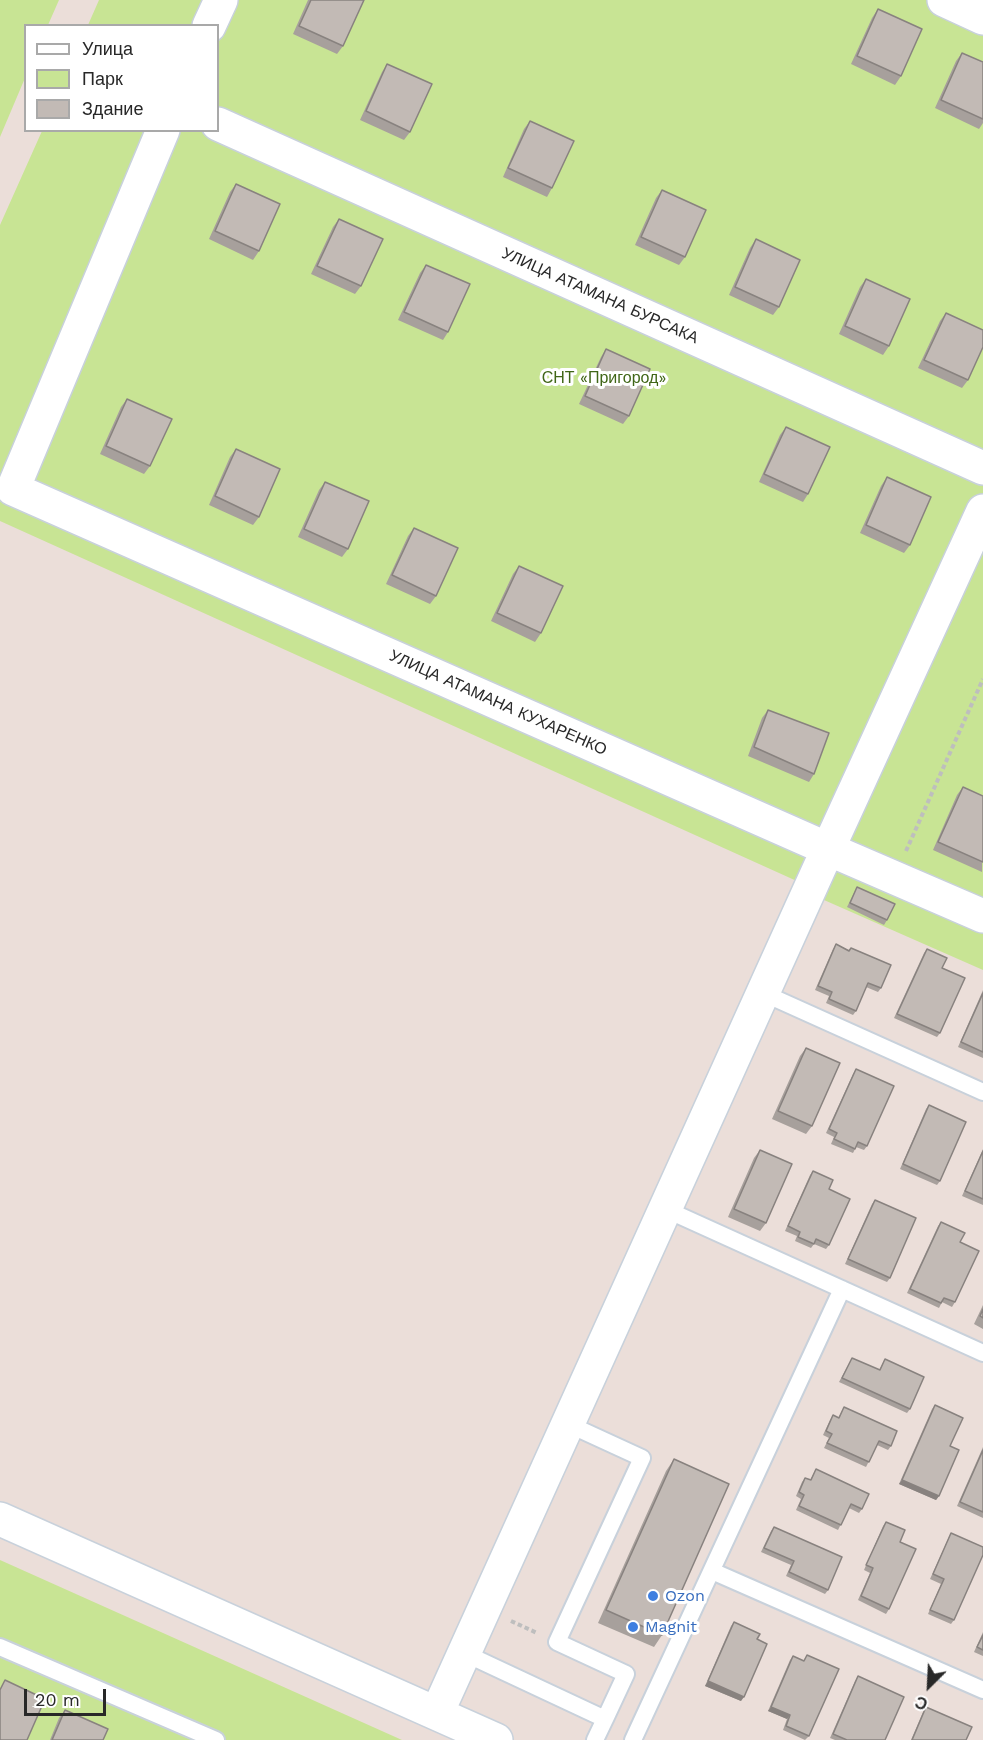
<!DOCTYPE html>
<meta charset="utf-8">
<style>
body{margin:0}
#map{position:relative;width:983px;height:1740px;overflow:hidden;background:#ebded9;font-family:"Work Sans",sans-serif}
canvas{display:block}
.legend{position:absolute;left:24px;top:24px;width:195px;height:108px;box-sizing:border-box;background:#fff;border:2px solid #a9a9a9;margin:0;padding:8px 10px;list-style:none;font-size:18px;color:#282828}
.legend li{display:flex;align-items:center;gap:12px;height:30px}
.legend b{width:30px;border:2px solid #a9a9a9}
.north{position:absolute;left:899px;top:1656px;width:60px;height:60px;-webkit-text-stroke:4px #fff;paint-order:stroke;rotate:204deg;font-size:16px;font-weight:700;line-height:24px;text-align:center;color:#282828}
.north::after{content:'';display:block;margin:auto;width:21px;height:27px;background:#282828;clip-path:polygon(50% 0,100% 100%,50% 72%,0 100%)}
.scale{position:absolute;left:24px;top:1689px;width:82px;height:27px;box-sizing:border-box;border:3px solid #282828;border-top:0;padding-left:8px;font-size:18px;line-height:21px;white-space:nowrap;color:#282828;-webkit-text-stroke:4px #fff;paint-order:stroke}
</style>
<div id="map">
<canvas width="983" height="1740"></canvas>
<ul class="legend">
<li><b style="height:8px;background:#fff"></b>Улица</li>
<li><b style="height:16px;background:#c8e494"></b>Парк</li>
<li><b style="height:16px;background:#c2bab5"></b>Здание</li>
</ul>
<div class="north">С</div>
<div class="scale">20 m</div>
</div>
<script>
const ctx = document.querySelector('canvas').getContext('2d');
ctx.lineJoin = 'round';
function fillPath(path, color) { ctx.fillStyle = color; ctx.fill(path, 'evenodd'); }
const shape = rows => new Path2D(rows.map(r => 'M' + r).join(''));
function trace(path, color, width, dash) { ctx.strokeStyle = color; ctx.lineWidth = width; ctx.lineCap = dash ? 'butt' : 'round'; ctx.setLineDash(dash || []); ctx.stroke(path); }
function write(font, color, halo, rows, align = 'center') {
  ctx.font = font + ' "Work Sans",sans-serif'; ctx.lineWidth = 6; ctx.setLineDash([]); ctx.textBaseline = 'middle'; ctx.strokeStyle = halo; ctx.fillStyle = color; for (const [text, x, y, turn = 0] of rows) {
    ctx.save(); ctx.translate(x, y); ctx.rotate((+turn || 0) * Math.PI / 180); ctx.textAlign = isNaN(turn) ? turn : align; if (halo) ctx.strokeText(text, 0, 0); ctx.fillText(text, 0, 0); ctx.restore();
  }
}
fillPath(shape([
 [0,0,59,0,48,25,26,26,25,78,0,137],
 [99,0,983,0,983,970,824,900,810,887,0,521,0,225,42,131,218,130,218,26,88,25],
 [0,1560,402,1740,0,1740]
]), '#c8e494');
const service = shape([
 [763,993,983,1092],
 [665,1209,983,1353],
 [712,1571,983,1690],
 [0,1647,216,1740],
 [464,1653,605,1719,626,1674,557,1642,642,1458,568,1424],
 [595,1740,605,1719],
 [633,1740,842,1289]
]);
const minor = shape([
 [944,0,983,18],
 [209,26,221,0],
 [218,124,983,468],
 [163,130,13,489,828,849,983,916],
 [0,1519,496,1740],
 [437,1713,828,849,983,511]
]);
trace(service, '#c8d1db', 20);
trace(minor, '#c8d1db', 36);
trace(shape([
 [906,851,983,679],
 [511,1621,537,1633]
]), '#bebebe', 4, [4.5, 3]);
trace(service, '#fff', 16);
trace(minor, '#fff', 33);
fillPath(shape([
 [308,0,364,0,343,46,337,54,293,34],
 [878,9,901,76,895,85,851,64,872,18],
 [962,53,983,62,983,123,979,129,935,108,956,61],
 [387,64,410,132,404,140,360,120,382,72],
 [530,121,552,188,547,197,503,177,524,129],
 [236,184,259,251,253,260,209,239,230,192],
 [662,190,685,257,679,265,635,245,656,198],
 [339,219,361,286,355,294,311,274,333,227],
 [756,239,779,307,773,315,729,295,750,248],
 [426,265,448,332,443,340,398,320,420,273],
 [866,279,889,346,883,355,839,334,860,287],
 [946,313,968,380,962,388,918,368,940,321],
 [606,349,629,416,623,424,579,404,601,357],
 [127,399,150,466,144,474,100,454,121,407],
 [786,427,808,494,803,502,759,482,780,435],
 [236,449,259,517,253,525,209,505,230,457],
 [887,477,910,545,904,553,860,533,881,486],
 [325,482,348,549,342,557,298,537,319,490],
 [414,528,436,596,430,604,386,584,408,536],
 [519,566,541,633,535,642,491,621,513,574],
 [768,710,814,774,809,782,748,756,762,718],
 [963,787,983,796,982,872,933,850,957,795],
 [857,887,887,920,884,925,847,907],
 [836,944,849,950,851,948,881,988,878,992,866,987,856,1011,853,1015,826,1003,829,996,815,990,833,949],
 [927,949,942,968,940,1033,937,1037,894,1018,924,953],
 [983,990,983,1058,958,1047],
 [806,1048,812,1126,806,1134,772,1119,800,1056],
 [856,1069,867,1146,864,1150,856,1147,853,1153,831,1144,834,1137,826,1133,853,1074],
 [929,1105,940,1181,937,1185,900,1169,926,1109],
 [983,1149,983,1205,962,1196],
 [760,1150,766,1223,760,1231,728,1217,754,1158],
 [813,1171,829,1189,829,1245,826,1249,814,1244,811,1248,795,1241,797,1236,785,1231,810,1175],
 [875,1200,890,1278,887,1282,845,1264,872,1204],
 [941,1222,960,1242,955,1302,952,1307,942,1302,939,1308,907,1293,938,1226],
 [983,1305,983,1329,974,1324],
 [852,1358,879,1370,885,1359,910,1409,907,1413,839,1382],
 [935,1405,950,1446,939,1496,936,1500,899,1484,932,1409],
 [844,1407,891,1446,888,1450,877,1445,866,1467,824,1448,829,1438,823,1435,830,1420,833,1415,838,1418],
 [983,1447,983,1518,957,1506],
 [674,1459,662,1635,654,1647,598,1623,666,1471],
 [816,1469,862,1509,859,1513,849,1508,838,1530,796,1510,801,1499,796,1496,802,1482,805,1478,810,1480],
 [886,1522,900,1542,889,1609,886,1614,858,1600,870,1573,864,1570,883,1526],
 [774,1527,828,1590,825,1594,786,1576,791,1565,761,1552,771,1531],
 [951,1533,954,1620,951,1624,928,1614,941,1584,930,1579,949,1537],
 [734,1622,757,1639,741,1701,705,1686,731,1626],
 [983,1632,983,1656,974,1652],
 [807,1655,809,1736,805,1740,783,1730,787,1719,768,1711,790,1660,793,1656,803,1661],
 [858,1676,885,1740,835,1740,830,1738,855,1681],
 [926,1707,966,1740,911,1740,923,1712],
 [65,1710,103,1740,50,1740,59,1718]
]), '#a7a09c');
fillPath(shape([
 [902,1480,939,1496,936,1500,899,1484],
 [708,1681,744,1697,741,1701,705,1686],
 [771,1707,790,1715,787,1719,768,1711]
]), '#88827f');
const building = shape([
 [311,0,364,0,343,46,299,26,311,0],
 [878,9,922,29,901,76,857,56,878,9],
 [962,53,983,62,983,119,941,100,962,53],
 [387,64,432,84,410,132,366,111,387,64],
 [530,121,574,141,552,188,508,168,530,121],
 [236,184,280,204,259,251,215,231,236,184],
 [662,190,706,210,685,257,641,237,662,190],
 [339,219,383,239,361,286,317,266,339,219],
 [756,239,800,260,779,307,735,287,756,239],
 [426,265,470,284,448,332,404,312,426,265],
 [866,279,910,299,889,346,845,326,866,279],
 [946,313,983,330,983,347,968,380,924,360,946,313],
 [606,349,650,369,629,416,585,396,606,349],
 [127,399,172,419,150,466,106,446,127,399],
 [786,427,830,447,808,494,764,474,786,427],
 [236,449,280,469,259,517,215,496,236,449],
 [887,477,931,497,910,545,866,525,887,477],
 [325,482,369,501,348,549,304,529,325,482],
 [414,528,458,548,436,596,392,575,414,528],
 [519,566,563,586,541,633,497,613,519,566],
 [768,710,829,733,814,774,754,747,768,710],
 [963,787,983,796,983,862,938,842,963,787],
 [857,887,895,904,887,920,850,903,857,887],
 [836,944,849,951,851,948,891,965,881,988,868,983,856,1011,829,999,832,992,818,986,836,944],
 [927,949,947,958,942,968,965,978,940,1033,897,1014,927,949],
 [983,993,983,1052,961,1042,983,993],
 [806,1048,840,1063,812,1126,778,1111,806,1048],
 [856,1069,894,1086,867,1146,858,1142,855,1149,834,1139,837,1133,829,1129,856,1069],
 [929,1105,966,1122,940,1181,903,1164,929,1105],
 [760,1150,792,1164,766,1223,734,1209,760,1150],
 [983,1151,983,1199,965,1191,983,1151],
 [813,1171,833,1180,829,1189,850,1199,829,1245,816,1239,814,1244,798,1237,800,1232,788,1226,813,1171],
 [875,1200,916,1218,890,1278,848,1259,875,1200],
 [941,1222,965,1233,960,1242,979,1251,955,1302,944,1298,941,1303,910,1289,941,1222],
 [983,1309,983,1318,980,1316,983,1309],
 [852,1358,880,1370,885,1359,924,1377,910,1409,842,1378,852,1358],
 [935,1405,963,1418,950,1446,959,1450,939,1496,902,1480,935,1405],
 [844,1407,897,1431,891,1446,879,1441,869,1462,827,1443,832,1434,826,1431,833,1415,839,1418,844,1407],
 [983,1450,983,1512,960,1502,983,1450],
 [674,1459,729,1484,662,1635,606,1610,674,1459],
 [816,1469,869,1494,862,1509,851,1504,841,1525,799,1506,804,1495,799,1492,805,1478,811,1480,816,1469],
 [886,1522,905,1530,900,1542,916,1549,889,1609,861,1596,873,1568,866,1565,886,1522],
 [774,1527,842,1557,828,1590,789,1572,794,1561,764,1548,774,1527],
 [951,1533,983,1547,983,1555,954,1620,930,1610,944,1579,933,1574,951,1533],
 [734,1622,760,1634,757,1639,767,1644,744,1697,708,1681,734,1622],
 [983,1635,983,1650,977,1647,983,1635],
 [807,1655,839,1669,809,1736,786,1726,790,1715,771,1707,793,1656,804,1661,807,1655],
 [858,1676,904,1697,885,1740,847,1740,833,1734,858,1676],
 [5,1680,45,1699,27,1740,0,1740,0,1690,5,1680],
 [926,1707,972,1727,966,1740,912,1740,926,1707],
 [65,1710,108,1729,103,1740,52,1740,65,1710]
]);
fillPath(building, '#c2bab5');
trace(building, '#88827f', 1.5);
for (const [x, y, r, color] of [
 [653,1596,6,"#3f7fe0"],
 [633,1627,6,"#3f7fe0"]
]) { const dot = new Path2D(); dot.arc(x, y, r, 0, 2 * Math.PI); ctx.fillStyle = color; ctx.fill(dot); trace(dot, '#fff', 2); }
write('16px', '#282828', '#fff', [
 ["УЛИЦА АТАМАНА БУРСАКА",600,296,24],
 ["УЛИЦА АТАМАНА КУХАРЕНКО",498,703,24]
]);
write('16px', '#406617', '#fff', [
 ["СНТ «Пригород»",604,378]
]);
write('16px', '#366cbe', '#fff', [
 ["Ozon",665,1596],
 ["Magnit",645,1627]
], 'left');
</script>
